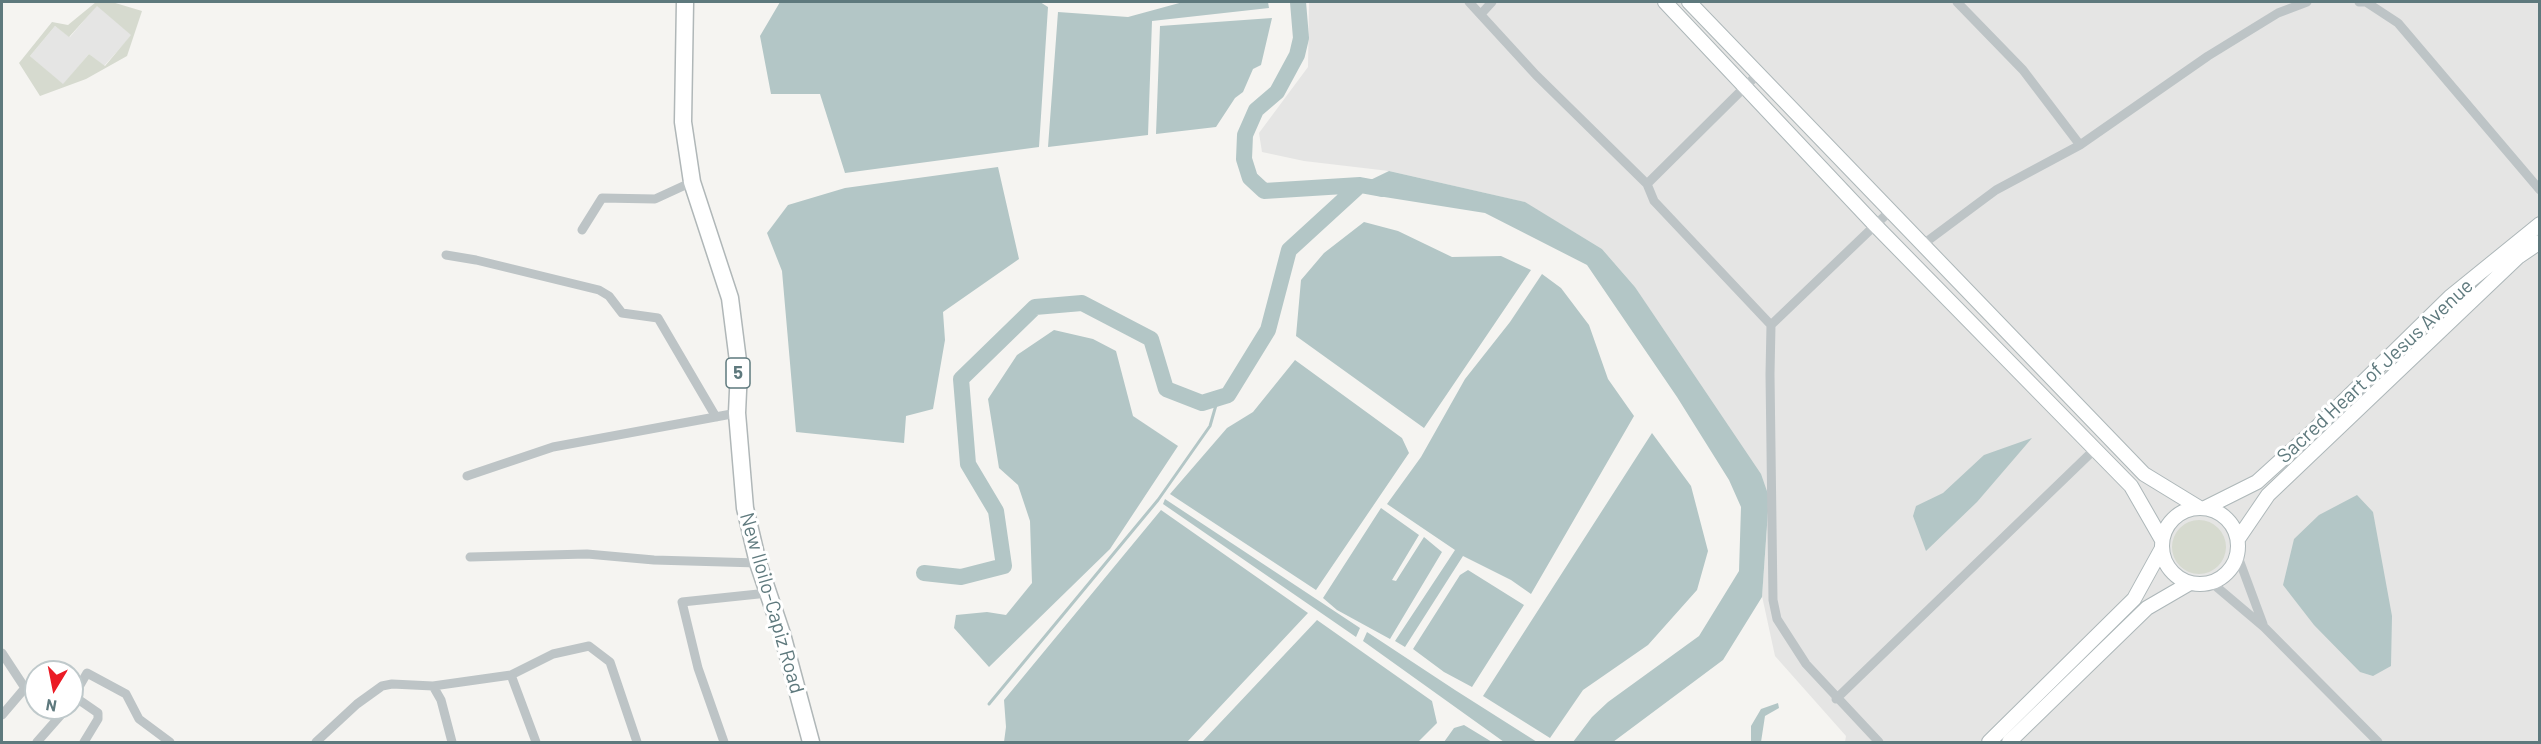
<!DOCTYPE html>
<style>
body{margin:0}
#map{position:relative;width:2541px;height:744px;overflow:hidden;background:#f5f4f1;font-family:Barlow,sans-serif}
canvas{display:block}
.frame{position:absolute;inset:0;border:3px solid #5e797d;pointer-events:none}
.north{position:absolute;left:24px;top:660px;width:60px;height:60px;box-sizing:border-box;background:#fff;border:2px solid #bfc9cb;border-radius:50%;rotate:190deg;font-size:16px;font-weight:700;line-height:24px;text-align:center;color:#5e797d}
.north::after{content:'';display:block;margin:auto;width:21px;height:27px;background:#eb1b25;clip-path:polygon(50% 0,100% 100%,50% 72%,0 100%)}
</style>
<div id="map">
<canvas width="2541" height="744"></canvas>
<div class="frame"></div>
<div class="north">N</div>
</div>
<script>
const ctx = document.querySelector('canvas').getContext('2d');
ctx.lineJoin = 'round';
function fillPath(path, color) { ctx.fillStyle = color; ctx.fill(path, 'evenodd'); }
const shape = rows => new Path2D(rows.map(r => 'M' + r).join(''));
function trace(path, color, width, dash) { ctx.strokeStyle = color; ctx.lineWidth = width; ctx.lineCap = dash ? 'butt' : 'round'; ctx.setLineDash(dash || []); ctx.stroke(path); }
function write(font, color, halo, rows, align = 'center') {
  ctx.font = font + ' Barlow,sans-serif'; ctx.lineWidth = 6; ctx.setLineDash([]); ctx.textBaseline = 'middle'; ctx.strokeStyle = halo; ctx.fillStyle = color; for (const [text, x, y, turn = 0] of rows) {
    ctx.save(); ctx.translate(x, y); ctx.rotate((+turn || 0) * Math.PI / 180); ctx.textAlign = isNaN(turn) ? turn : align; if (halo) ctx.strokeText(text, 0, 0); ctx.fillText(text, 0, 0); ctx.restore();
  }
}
fillPath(shape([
 [1309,2,2539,2,2539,742,1845,742,1846,736,1775,656,1762,596,1769,497,1635,287,1602,249,1524,202,1389,171,1304,161,1262,152,1259,133,1308,67],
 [97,5,132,35,104,66,89,54,63,85,30,56,55,26,70,37]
]), '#e5e5e4');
fillPath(shape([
 [96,2,112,2,142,11,127,56,86,79,40,96,19,63,52,22,68,25],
 [97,6,131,35,105,66,89,54,63,84,30,56,55,26,69,37],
 '2172 547a27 27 0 1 1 54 0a27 27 0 1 1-54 0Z'
]), '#d6dacf');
fillPath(shape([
 [780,2,1040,2,1048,7,1039,147,845,173,820,94,771,94,760,36],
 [1183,2,1268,2,1269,8,1152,21,1148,135,1048,147,1058,12,1128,17],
 [1272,18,1261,65,1253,69,1243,92,1235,98,1216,127,1156,134,1160,26],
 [998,167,1019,259,943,312,945,340,933,409,906,416,904,443,796,432,782,271,767,233,788,205,845,188],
 [1389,171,1525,202,1602,249,1635,287,1761,474,1769,497,1762,597,1723,660,1613,742,1573,742,1592,717,1608,702,1699,636,1739,571,1741,507,1729,480,1677,397,1587,265,1485,213,1378,196,1360,185],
 [1364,222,1398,231,1452,257,1501,256,1531,270,1424,428,1296,336,1301,280,1324,253],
 [1542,274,1561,288,1589,325,1608,379,1634,416,1531,594,1511,580,1463,556,1405,647,1395,641,1455,550,1387,504,1421,457,1465,379,1510,322],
 [1054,330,1093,339,1116,351,1133,416,1178,446,1110,549,989,667,954,628,956,615,987,612,1006,615,1032,583,1030,521,1018,485,999,468,988,399,1017,355],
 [1295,360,1402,438,1409,453,1316,590,1170,494,1227,428,1253,412],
 [1652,433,1691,486,1708,551,1697,590,1648,645,1583,690,1550,738,1483,696],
 [2032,438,1977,502,1926,551,1913,516,1916,506,1943,493,1984,455],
 [2357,495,2373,512,2392,616,2391,666,2373,676,2360,672,2314,625,2283,585,2294,539,2319,515],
 [1165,499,1360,628,1356,637,1163,504],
 [1381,508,1419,535,1392,580,1396,581,1424,537,1442,552,1390,639,1337,610,1323,598],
 [1161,510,1308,613,1187,742,1004,742,1006,727,1004,700],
 [1468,570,1524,605,1472,687,1444,672,1413,649,1460,575],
 [1317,620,1432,701,1437,723,1418,742,1202,742],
 [1367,632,1455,690,1537,742,1504,742,1363,641],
 [1778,703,1779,708,1765,716,1761,742,1751,742,1751,726,1761,709],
 [1464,725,1492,742,1444,742,1454,728]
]), '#b3c6c6');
trace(shape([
 [989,704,1158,500,1210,426,1218,398]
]), '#b3c6c6', 3);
trace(shape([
 [1298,2,1301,38,1297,55,1277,92,1256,110,1245,135,1244,159,1250,178,1264,191,1360,185,1382,189],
 [924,573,961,577,1004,566,996,511,968,464,961,379,1035,307,1082,303,1151,339,1166,389,1202,403,1228,395,1268,330,1289,250,1360,185]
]), '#b3c6c6', 16);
const secondary = shape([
 [1665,2,1875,225,2131,486,2162,540],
 [1689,2,2144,474,2198,507],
 '2162 546a38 38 0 1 1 76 0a38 38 0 1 1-76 0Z',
 [2205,508,2257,482,2311,433,2450,297,2540,224],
 [2238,539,2268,495,2518,257,2540,242],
 [1989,742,2134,599,2161,550],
 [2009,742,2147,608,2190,583]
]);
const highway = shape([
 [685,2,683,122,692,182,730,298,739,369,737,413,745,508,758,563,782,634,811,742]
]);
trace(secondary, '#adb7b9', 16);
trace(highway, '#b0b7b8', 19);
trace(shape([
 [1469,2,1536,75,1647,184,1654,201,1771,325],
 [1957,2,2023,70,2080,145],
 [2359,2,2366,2,2398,23,2540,190],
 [1481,14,1492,2],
 [1647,184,1758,74],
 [582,230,602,198,655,199,692,182],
 [1922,245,1996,190,2080,145,2208,56,2278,13,2307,2],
 [446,255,476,260,599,290,609,296,622,313,658,318,716,417],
 [467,476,553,447,737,413],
 [2237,554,2263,624],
 [470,557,587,554,654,560,758,563],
 [2212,583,2264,627,2378,742],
 [2,653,25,688],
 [511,675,536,742],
 [433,686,441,700,452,742],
 [72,695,98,713,98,719,84,742],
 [72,699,87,673,126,694,139,719,170,742],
 [1836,699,2095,449],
 [2,715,25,688,36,685],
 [37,742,67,708],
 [316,742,357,704,382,686,392,684,433,686,511,675,553,654,589,646,610,662,637,742],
 [724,742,698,668,682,602,768,593],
 [1879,742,1806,664,1777,619,1773,600,1770,374,1771,325,1890,211]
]), '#bdc4c6', 9);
trace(secondary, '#fff', 14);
trace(highway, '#fff', 16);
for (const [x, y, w] of [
 [738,373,24]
]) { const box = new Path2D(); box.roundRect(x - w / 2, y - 15, w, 30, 4.5); ctx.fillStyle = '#fff'; ctx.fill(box); trace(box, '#5e797d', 1.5); }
write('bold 18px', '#5e797d', null, [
 ["5",738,373]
]);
write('20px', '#5e797d', '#fff', [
 ["Sacred Heart of Jesus Avenue",2375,371,-43],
 ["New Iloilo-Capiz Road",772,603,74]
]);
</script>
